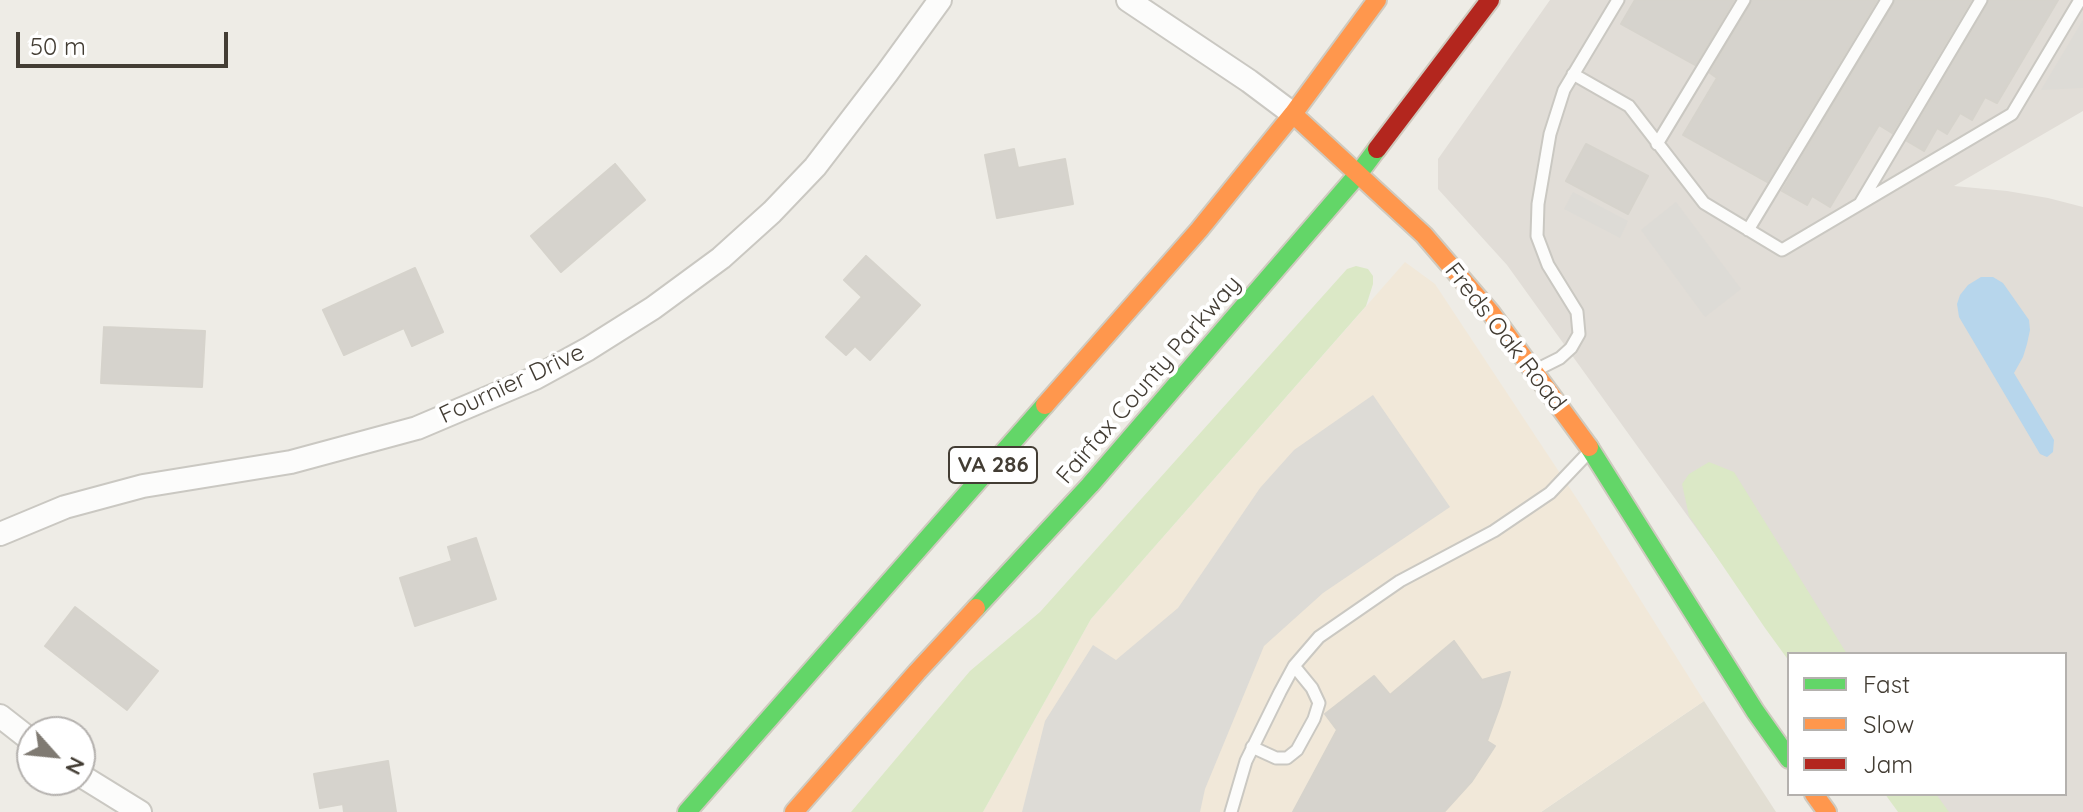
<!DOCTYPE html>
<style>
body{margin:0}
#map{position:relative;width:2083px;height:812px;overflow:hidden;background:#eeece6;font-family:Quicksand,sans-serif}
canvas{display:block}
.legend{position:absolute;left:1787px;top:652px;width:280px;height:144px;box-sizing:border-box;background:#fff;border:2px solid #b4b1ae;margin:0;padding:10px 14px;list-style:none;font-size:24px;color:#433d34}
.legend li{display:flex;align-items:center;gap:16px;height:40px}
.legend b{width:40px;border:2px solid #b4b1ae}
.north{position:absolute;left:16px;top:716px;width:80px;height:80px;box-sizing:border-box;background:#fff;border:2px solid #b4b1ae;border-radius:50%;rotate:117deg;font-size:22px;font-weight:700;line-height:32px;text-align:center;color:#433d34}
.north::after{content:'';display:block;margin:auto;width:28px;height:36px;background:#7f7a72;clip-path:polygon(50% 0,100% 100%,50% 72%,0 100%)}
.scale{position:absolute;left:16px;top:32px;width:212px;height:36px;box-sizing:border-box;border:4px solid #433d34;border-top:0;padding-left:10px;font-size:24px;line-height:28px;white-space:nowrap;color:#433d34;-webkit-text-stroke:6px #fff;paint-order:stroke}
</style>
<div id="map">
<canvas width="2083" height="812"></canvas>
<ul class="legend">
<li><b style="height:10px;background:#63d668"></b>Fast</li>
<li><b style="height:10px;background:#ff974d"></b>Slow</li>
<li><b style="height:10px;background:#b3261e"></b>Jam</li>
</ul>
<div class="north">N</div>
<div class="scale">50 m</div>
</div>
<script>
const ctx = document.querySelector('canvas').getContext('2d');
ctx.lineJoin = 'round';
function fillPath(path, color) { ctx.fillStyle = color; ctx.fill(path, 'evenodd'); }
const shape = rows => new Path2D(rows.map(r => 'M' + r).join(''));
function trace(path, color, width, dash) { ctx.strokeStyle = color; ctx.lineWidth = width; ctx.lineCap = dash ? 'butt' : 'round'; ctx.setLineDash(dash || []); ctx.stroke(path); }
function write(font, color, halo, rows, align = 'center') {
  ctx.font = font + ' Quicksand,sans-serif'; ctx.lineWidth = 8; ctx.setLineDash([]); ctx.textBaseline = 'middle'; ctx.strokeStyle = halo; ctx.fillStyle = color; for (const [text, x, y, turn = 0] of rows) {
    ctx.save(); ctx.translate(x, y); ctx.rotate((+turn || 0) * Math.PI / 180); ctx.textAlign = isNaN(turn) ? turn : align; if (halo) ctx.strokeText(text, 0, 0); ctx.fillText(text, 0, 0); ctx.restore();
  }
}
fillPath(shape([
 [1704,701,1776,812,1541,812]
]), '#e2ded3');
fillPath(shape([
 [1405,262,1435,284,1579,502,1704,701,1541,812,983,812,1091,619]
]), '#f1e8d9');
fillPath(shape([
 [1550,0,2083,0,2083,111,1954,186,2007,191,2048,198,2083,207,2083,812,1899,812,1886,794,2065,794,2065,654,1789,654,1789,657,1507,265,1438,189,1438,159]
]), '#e1ddd7');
fillPath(shape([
 [1356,266,1368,269,1373,276,1373,284,1366,306,1091,619,983,812,851,812,970,671,1040,612,1347,269],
 [1709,462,1734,472,1847,654,1789,654,1789,661,1765,628,1689,516,1682,484,1689,474],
 [1885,794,1936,794,1949,812,1898,812]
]), '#dbe8c6');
fillPath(shape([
 [2083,20,2083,88,2041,90],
 [1573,192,1628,221,1620,238,1564,209],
 [1676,202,1741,289,1705,317,1641,230],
 [1373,395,1450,507,1323,593,1264,646,1205,789,1200,812,1022,812,1045,721,1093,645,1116,660,1178,608,1260,488,1294,450]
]), '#dddbd6');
fillPath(shape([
 [1981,277,1993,277,2003,283,2029,320,2030,330,2027,344,2023,357,2014,373,2054,440,2053,452,2047,457,2040,454,1959,317,1957,304,1960,295,1968,285]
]), '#b7d6ec');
const building = shape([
 [1635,0,1734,0,1695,65,1621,24,1635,0],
 [1752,0,1877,0,1767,182,1683,135,1717,78,1710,73,1752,0],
 [1895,0,1971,0,1892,133,1879,125,1830,207,1812,196,1807,205,1782,191,1895,0],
 [1989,0,2058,0,1997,103,1985,97,1972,120,1960,113,1947,134,1937,128,1924,151,1907,141,1989,0],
 [1586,144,1648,176,1628,214,1566,181,1586,144],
 [1014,149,1018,168,1065,159,1073,204,997,218,985,155,1014,149],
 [615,164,645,200,561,272,531,236,615,164],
 [866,256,920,305,870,360,855,346,846,355,826,337,862,297,844,280,866,256],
 [415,268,443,332,412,346,404,328,344,355,323,310,415,268],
 [104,327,205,331,202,387,101,383,104,327],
 [476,538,496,599,415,626,400,578,452,561,448,547,476,538],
 [75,607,158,671,127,710,45,646,75,607],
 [1454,641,1482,680,1510,672,1500,706,1487,741,1495,746,1472,781,1444,812,1293,812,1337,730,1325,714,1374,676,1390,695,1454,641],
 [388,761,396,812,344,812,343,804,320,808,314,774,388,761]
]);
fillPath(building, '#d6d3cd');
trace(building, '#d6d3cc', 2);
const lane = shape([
 [1573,74,1629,106,1704,203,1782,250,2012,114,2080,0],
 [1657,144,1744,0],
 [1861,202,1981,0],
 [1748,230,1887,0],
 [1538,369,1560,358,1571,348,1579,334,1577,312,1548,265,1537,236,1538,204,1550,134,1564,90,1618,0],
 [1252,747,1276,758,1287,758,1297,750,1314,719,1319,703,1312,688,1294,666],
 [1231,812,1246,761,1280,692,1294,666,1319,637,1400,581,1494,531,1550,493,1588,453]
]);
const street = shape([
 [1128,0,1249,81,1293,114],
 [0,534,65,507,143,486,291,462,417,428,535,378,588,349,653,308,721,258,772,212,815,167,887,73,940,0],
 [0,716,32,741],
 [80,775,140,812]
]);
const fast = shape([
 [1589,447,1755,711,1789,759],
 [976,608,1090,485,1359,173,1377,149],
 [687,812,1045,405]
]);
const slow = shape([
 [1293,114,1424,235,1491,313,1589,447],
 [1045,405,1199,230,1293,114,1377,0],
 [1814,794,1827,812],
 [794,812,917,672,976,608]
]);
const jam = shape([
 [1377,149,1490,0]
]);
trace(lane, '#cac8c2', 15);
trace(street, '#cac8c2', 26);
trace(fast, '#cfcabf', 22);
trace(slow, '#cfcabf', 22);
trace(jam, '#cfcabf', 22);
trace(lane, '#fcfcfb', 11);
trace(street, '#fcfcfb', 22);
trace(fast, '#63d668', 18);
trace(slow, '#ff974d', 18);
trace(jam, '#b3261e', 18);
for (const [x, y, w] of [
 [993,465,88]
]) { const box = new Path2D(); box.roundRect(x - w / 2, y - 18, w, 36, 6); ctx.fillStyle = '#fff'; ctx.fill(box); trace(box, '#433d34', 2); }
write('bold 22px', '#433d34', null, [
 ["VA 286",993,465]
]);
write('24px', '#433d34', '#fff', [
 ["Freds Oak Road",1505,337,52],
 ["Fairfax County Parkway",1149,380,-49],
 ["Fournier Drive",512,384,-25]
]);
</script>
